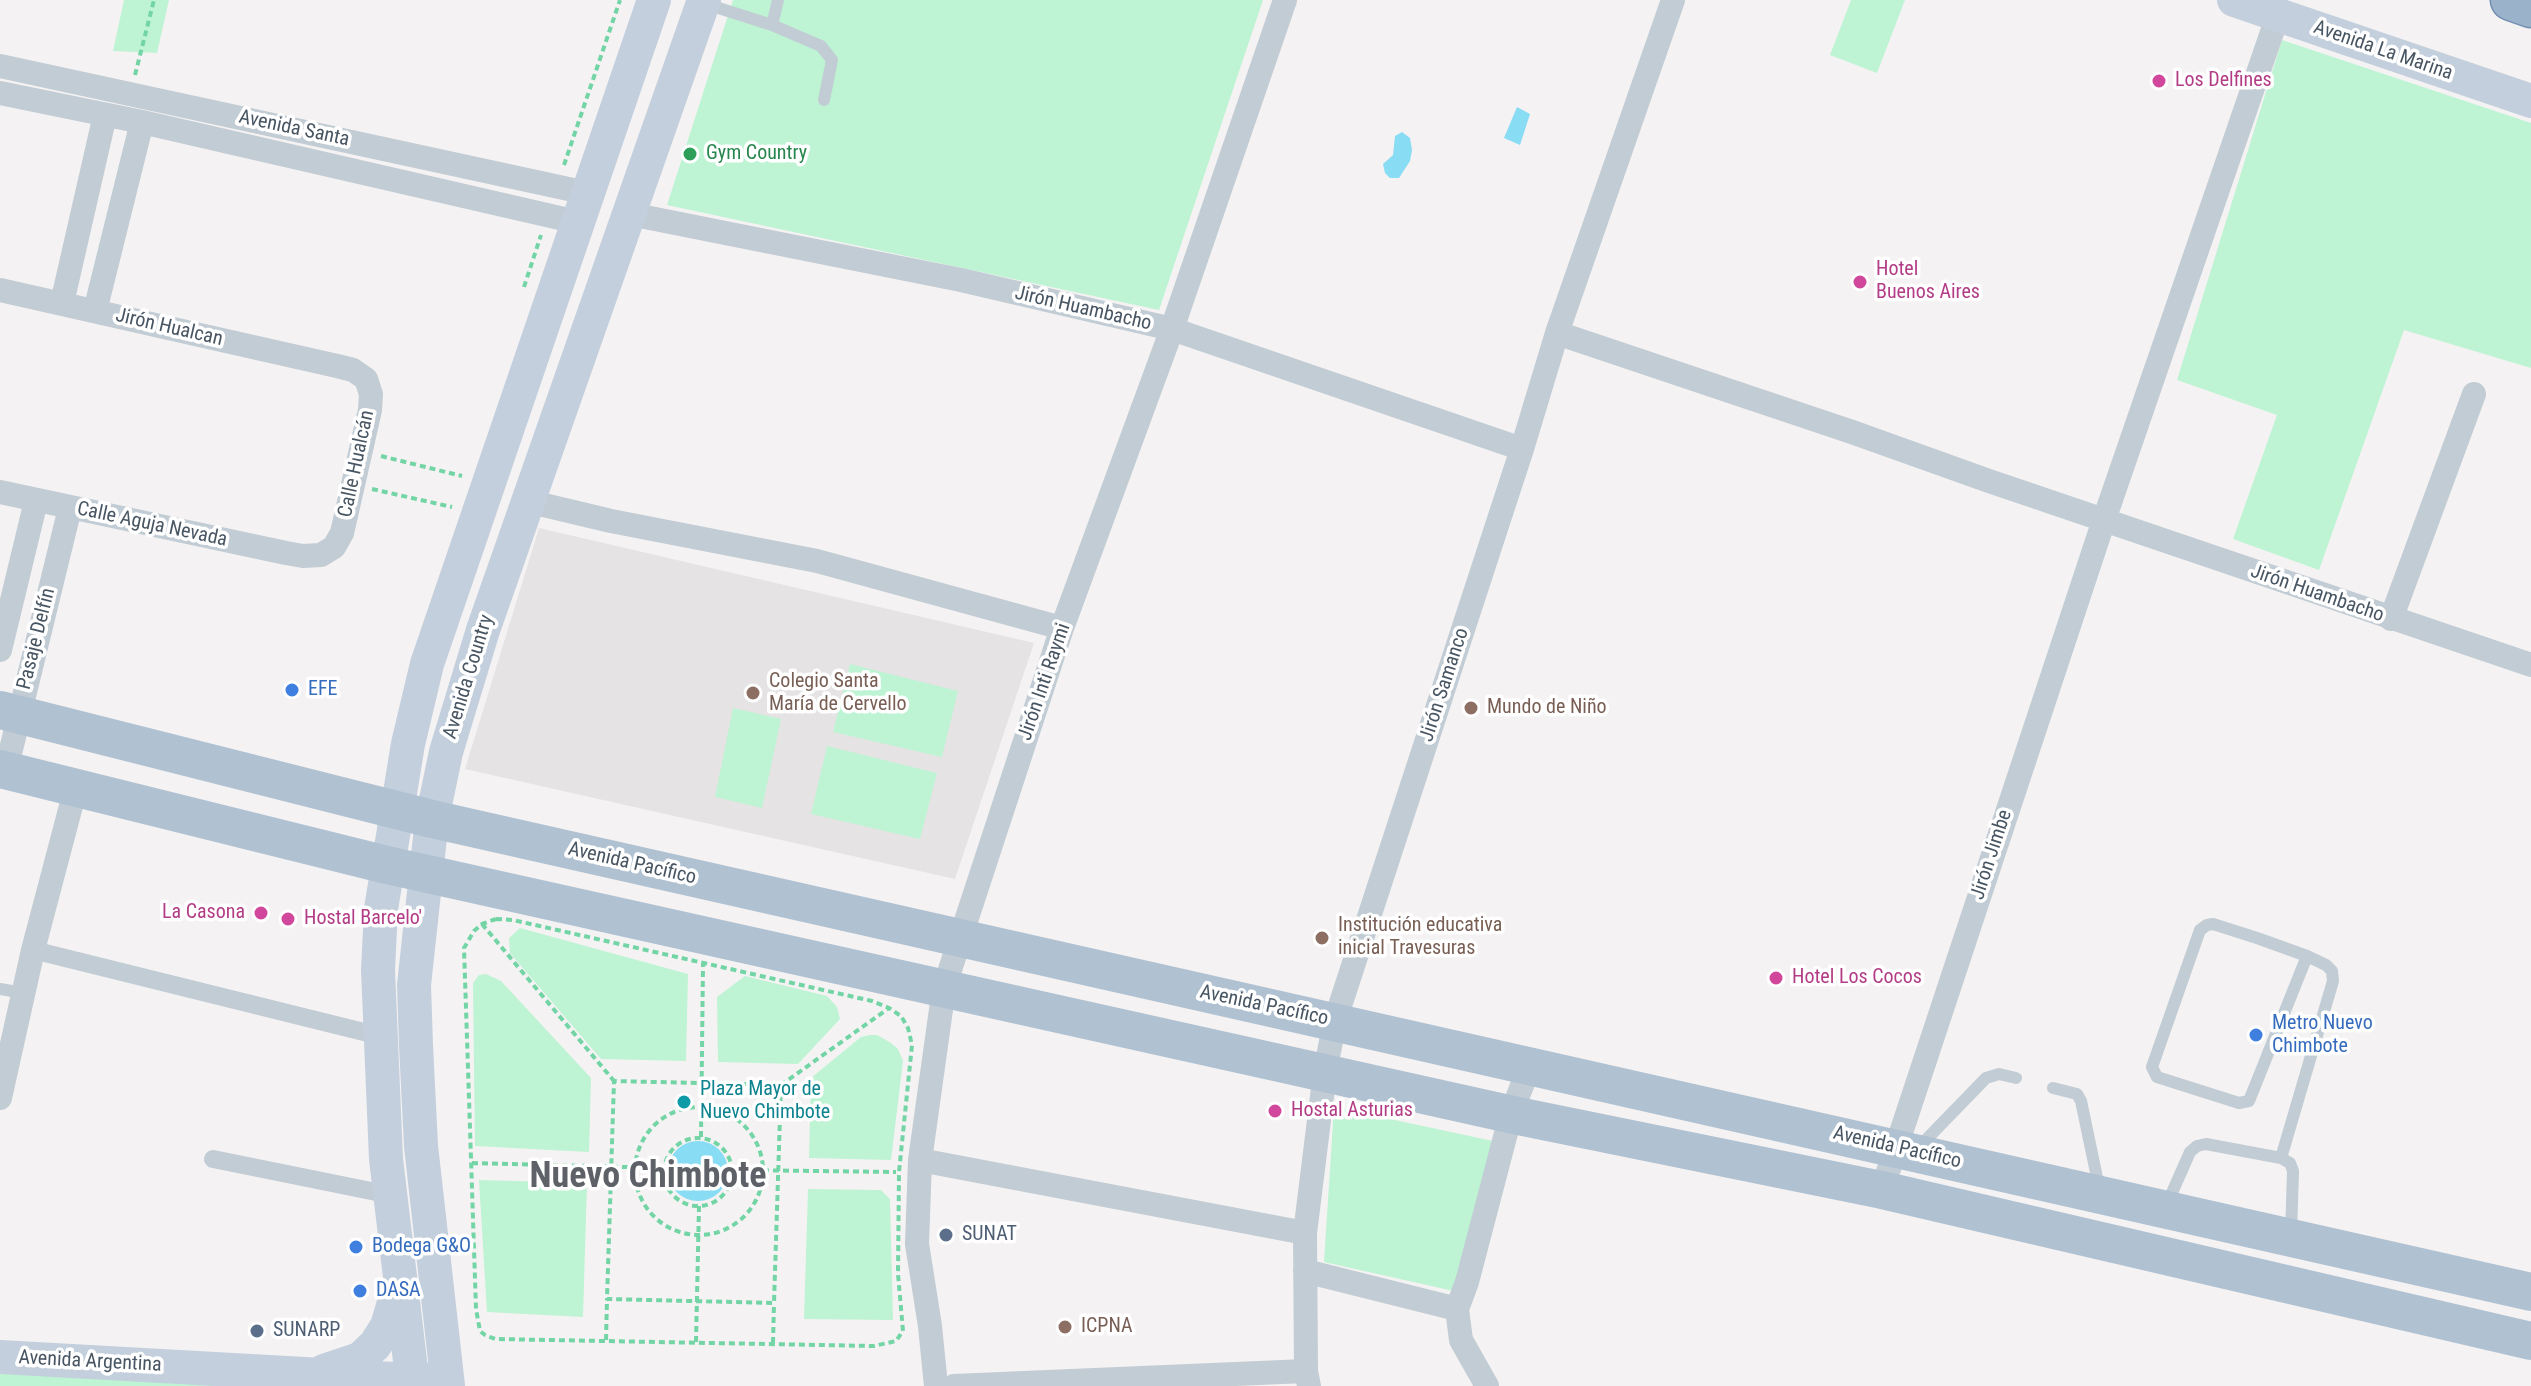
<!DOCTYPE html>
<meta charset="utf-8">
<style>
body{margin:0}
canvas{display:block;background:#f4f2f2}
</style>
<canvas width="2531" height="1386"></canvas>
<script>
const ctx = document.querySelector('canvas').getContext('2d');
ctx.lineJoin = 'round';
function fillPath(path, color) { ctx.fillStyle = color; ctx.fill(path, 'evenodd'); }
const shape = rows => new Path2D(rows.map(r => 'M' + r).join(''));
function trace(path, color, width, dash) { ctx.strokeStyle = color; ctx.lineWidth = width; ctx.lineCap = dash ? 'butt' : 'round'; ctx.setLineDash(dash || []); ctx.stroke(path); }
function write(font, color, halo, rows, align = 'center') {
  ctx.font = font + ' "Roboto Condensed",sans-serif'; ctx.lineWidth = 7; ctx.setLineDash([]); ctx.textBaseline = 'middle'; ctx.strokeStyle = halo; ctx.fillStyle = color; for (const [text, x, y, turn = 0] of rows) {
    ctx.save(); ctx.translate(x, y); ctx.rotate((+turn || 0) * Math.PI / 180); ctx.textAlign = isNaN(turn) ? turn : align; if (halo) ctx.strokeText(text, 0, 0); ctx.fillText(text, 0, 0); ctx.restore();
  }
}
fillPath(shape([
 [539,528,1034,643,955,879,465,769]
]), '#e5e3e4');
fillPath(shape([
 [124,0,169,0,157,53,113,51],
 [733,0,1263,0,1159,310,667,205],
 [1851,0,1905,0,1877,73,1830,55],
 [2282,40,2531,123,2531,368,2404,330,2319,570,2233,539,2277,415,2177,380],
 [850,664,958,691,942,757,833,732],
 [733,708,781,719,762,808,715,797],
 [827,746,937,773,920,839,811,814],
 [520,928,688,974,686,1061,601,1059,510,953,509,938],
 [486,974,501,981,591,1078,589,1152,475,1146,473,983,479,975],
 [745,976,827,996,837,1007,840,1019,798,1064,718,1062,717,997],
 [870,1035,877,1035,891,1043,898,1049,903,1061,891,1160,809,1158,811,1078,861,1037],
 [1334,1107,1493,1141,1458,1292,1324,1262],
 [479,1180,587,1183,583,1317,487,1312],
 [808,1189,881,1190,890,1199,893,1320,804,1319],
 [0,1362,381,1386,0,1386]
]), '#bef4d4');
fillPath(shape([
 [1517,107,1530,114,1520,145,1504,138],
 [1402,132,1410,138,1412,150,1410,161,1399,178,1390,178,1385,173,1383,164,1393,155,1395,136],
 '668 1171a30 30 0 1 1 60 0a30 30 0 1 1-60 0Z'
]), '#88dcf4');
const trunk = shape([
 [2511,0,2531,7]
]);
trace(trunk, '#718eb0', 43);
trace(shape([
 [135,75,154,0],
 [564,165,620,0],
 [524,287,541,235],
 [381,456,462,476],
 [372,489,452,507],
 [496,919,513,920,872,1001,889,1008,901,1016,908,1028,912,1045,899,1172,898,1274,903,1331,896,1341,874,1346,495,1339,485,1335,480,1331,476,1309,464,948,474,931,482,924,496,919],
 [482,924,614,1081],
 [781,1085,774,1303,607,1299,614,1081,781,1085,889,1008],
 '635 1171a64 64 0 1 1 128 0a64 64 0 1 1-128 0Z',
 [701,1137,703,964],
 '664 1172a34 34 0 1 1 68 0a34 34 0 1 1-68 0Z',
 [472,1163,664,1168],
 [733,1170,896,1172],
 [606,1340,607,1299],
 [696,1342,699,1206],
 [773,1343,774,1303]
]), '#73d5a6', 4, [6, 4]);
trace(shape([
 [706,4,772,25,821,46,832,60,824,100],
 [772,25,778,0],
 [0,989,23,993],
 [2053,1088,2077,1094,2081,1101,2099,1187],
 [1918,1148,1986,1078,1999,1074,2016,1078],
 [2281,1158,2333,981,2332,971,2326,965,2307,956,2257,938,2213,924,2207,925,2200,930,2152,1067,2157,1077,2239,1103,2249,1101,2307,956],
 [2167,1204,2190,1152,2197,1146,2206,1144,2281,1158,2290,1163,2293,1171,2291,1234]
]), '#c2ccd4', 12);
trace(shape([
 [33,950,380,1036],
 [213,1159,391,1195]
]), '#c2ccd4', 18);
trace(shape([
 [0,66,587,193],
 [0,93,142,122,577,222],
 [630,214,961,280,1172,329,1522,449],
 [0,290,337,366,353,370,366,379,371,394,370,410,342,533,334,547,321,555,303,556,286,553,0,492],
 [62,303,105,115],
 [95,311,142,122],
 [1557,333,1852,432,1989,481,2531,665],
 [527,501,611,521,817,561,1062,628],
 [2391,619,2474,394],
 [0,650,36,501],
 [6,770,70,508],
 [0,1098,33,950,76,787],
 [920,1160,1305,1233],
 [1882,1190,2104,520,2278,15],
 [1305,1271,1457,1309],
 [936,1386,930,1326,917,1244,920,1160,944,988,1062,628,1172,329,1285,0],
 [954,1386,1306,1371],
 [1309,1386,1306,1371,1305,1233,1325,1072,1335,1021,1522,449,1557,333,1673,0],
 [1487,1386,1461,1340,1457,1309,1467,1282,1511,1114,1530,1065]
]), '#c2ccd4', 24);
trace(shape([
 [2234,0,2531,101],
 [0,1357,412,1380,435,1379],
 [324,1371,360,1359,375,1345,387,1326,398,1289],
 [413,1386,386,1159,378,970,381,909,408,744,427,664,654,0],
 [448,1386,421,1146,416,1045,414,985,432,819,446,752,483,630,704,0]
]), '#c3cfdc', 34);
trace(shape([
 [0,710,432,819,2531,1292],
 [0,769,387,865,1518,1116,1882,1190,2531,1341]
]), '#b0c1d2', 38);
trace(trunk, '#9bb2cb', 40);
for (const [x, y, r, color] of [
 [2159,81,8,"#d1479c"],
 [690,154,8,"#2e9e5b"],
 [1860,282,8,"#d1479c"],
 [292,690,8,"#3f7fe0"],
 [753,693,8,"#8d6e63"],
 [1471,708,8,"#8d6e63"],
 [261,913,8,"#d1479c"],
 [288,919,8,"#d1479c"],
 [1322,938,8,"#8d6e63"],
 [1776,978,8,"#d1479c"],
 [2256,1035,8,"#3f7fe0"],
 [684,1102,8,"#0f9aa8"],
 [1275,1111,8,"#d1479c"],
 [946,1235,8,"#5c6f8a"],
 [356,1247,8,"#3f7fe0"],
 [360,1291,8,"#3f7fe0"],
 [1065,1327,8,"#8d6e63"],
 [257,1331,8,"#5c6f8a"]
]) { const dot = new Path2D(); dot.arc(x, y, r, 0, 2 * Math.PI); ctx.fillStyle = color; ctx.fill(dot); trace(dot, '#fff', 3); }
write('20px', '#485562', '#fff', [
 ["Avenida La Marina",2383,51,19],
 ["Avenida Santa",294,129,12],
 ["Jirón Huambacho",1083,309,13],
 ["Jirón Hualcan",169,328,13],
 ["Calle Hualcán",357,464,-78],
 ["Calle Aguja Nevada",152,525,12],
 ["Jirón Huambacho",2317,594,19],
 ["Pasaje Delfín",37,639,-76],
 ["Avenida Country",469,677,-73],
 ["Jirón Inti Raymi",1045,682,-71],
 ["Jirón Samanco",1445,685,-72],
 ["Jirón Jimbe",1992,855,-72],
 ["Avenida Pacífico",632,864,13],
 ["Avenida Pacífico",1264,1006,12],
 ["Avenida Pacífico",1897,1148,13],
 ["Avenida Argentina",90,1362,3]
]);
write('20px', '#b23c85', '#fff', [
 ["Los Delfines",2175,81],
 ["Hotel",1876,270],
 ["Buenos Aires",1876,293],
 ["La Casona",245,913,"right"],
 ["Hostal Barcelo'",304,919],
 ["Hotel Los Cocos",1792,978],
 ["Hostal Asturias",1291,1111]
], 'left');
write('20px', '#27864d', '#fff', [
 ["Gym Country",706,154]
], 'left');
write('20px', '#785e54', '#fff', [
 ["Colegio Santa",769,682],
 ["María de Cervello",769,705],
 ["Mundo de Niño",1487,708],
 ["Institución educativa",1338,926],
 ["inicial Travesuras",1338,949],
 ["ICPNA",1081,1327]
], 'left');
write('20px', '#366cbe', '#fff', [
 ["EFE",308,690],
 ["Metro Nuevo",2272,1024],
 ["Chimbote",2272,1047],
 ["Bodega G&O",372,1247],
 ["DASA",376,1291]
], 'left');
write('20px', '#0d838f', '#fff', [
 ["Plaza Mayor de",700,1090],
 ["Nuevo Chimbote",700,1113]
], 'left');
write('20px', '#4e5e75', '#fff', [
 ["SUNAT",962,1235],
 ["SUNARP",273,1331]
], 'left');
write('bold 36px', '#5e6268', '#fff', [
 ["Nuevo Chimbote",648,1178]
]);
</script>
